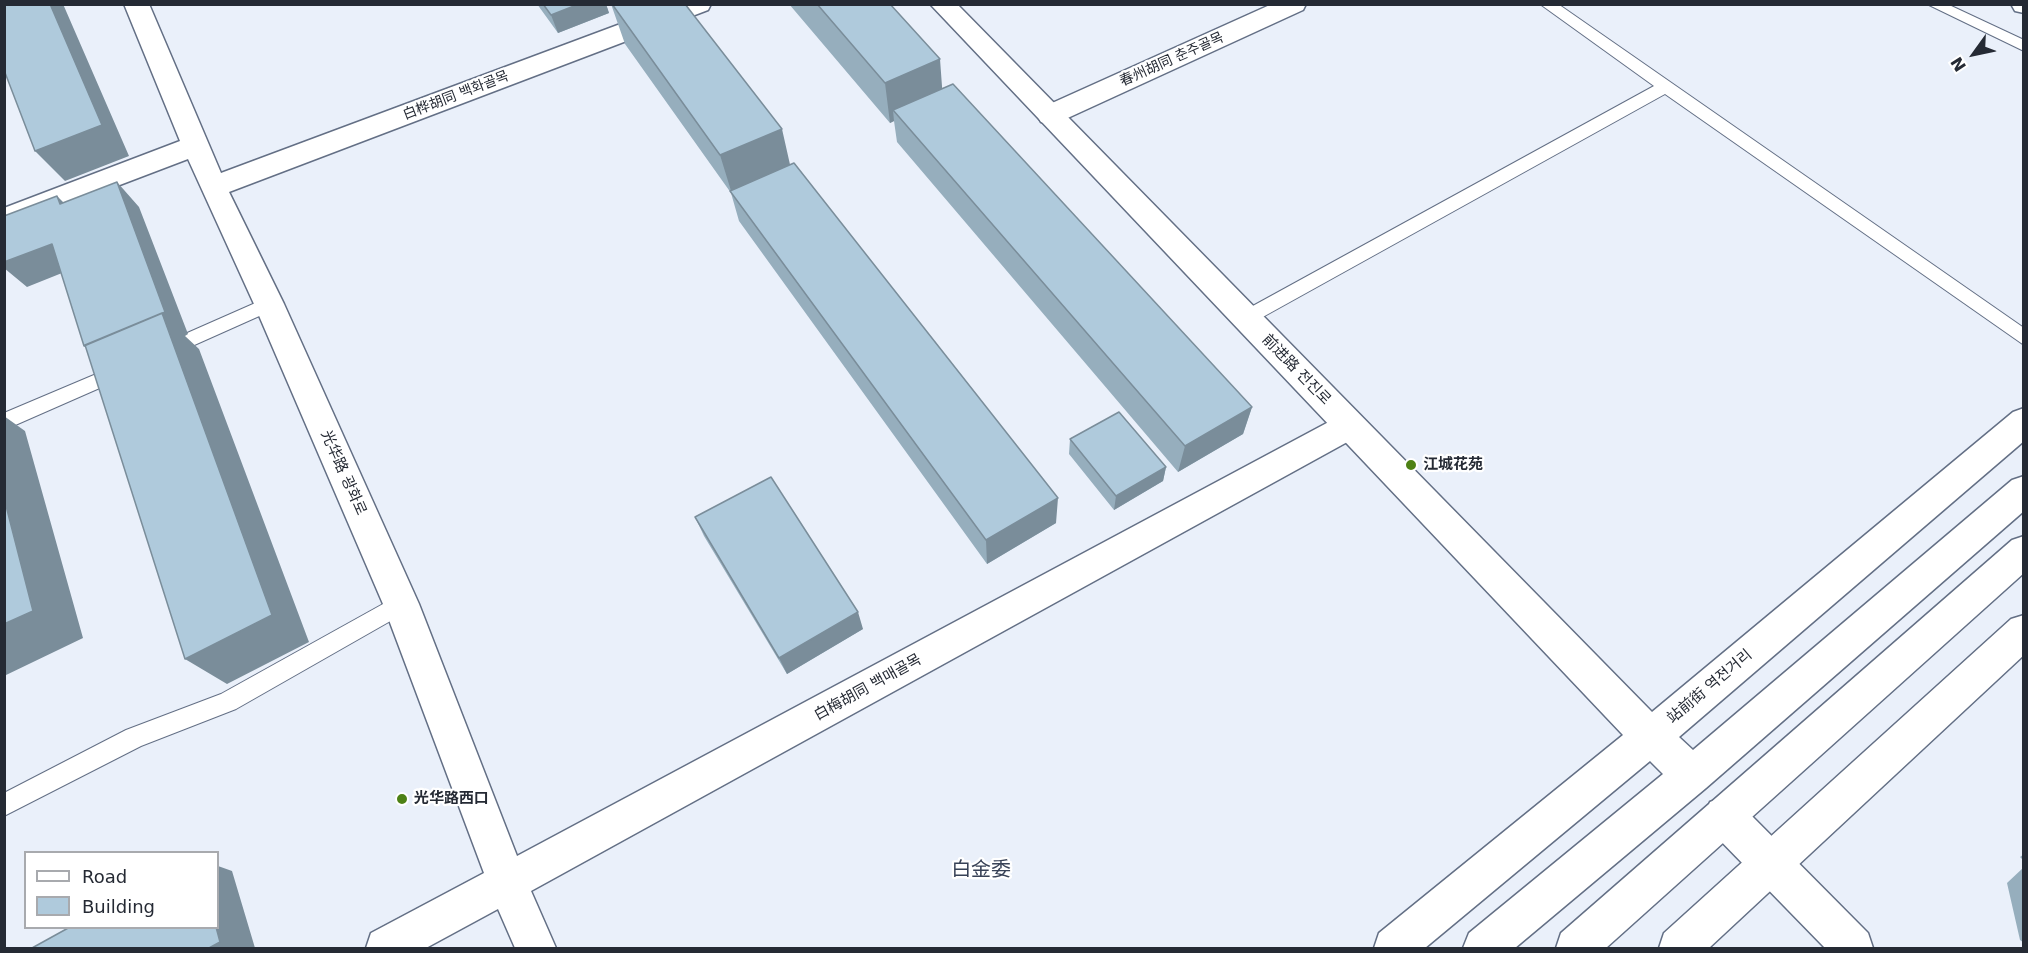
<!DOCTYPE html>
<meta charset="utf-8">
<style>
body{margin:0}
#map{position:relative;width:2028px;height:953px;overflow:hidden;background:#eaf0fa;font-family:"DejaVu Sans",sans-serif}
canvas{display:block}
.frame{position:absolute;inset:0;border:6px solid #252a34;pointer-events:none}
.legend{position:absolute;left:24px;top:851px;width:195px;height:78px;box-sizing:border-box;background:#fff;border:2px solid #a8aaae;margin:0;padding:8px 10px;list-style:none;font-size:18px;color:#252a34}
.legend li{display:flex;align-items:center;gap:12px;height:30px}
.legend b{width:30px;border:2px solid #a8aaae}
.north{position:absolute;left:1944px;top:24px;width:60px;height:60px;-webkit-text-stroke:4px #fff;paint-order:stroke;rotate:237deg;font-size:16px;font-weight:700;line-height:24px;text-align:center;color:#252a34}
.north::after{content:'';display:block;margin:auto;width:21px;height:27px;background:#252a34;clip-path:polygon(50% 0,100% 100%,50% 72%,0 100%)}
</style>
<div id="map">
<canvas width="2028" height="953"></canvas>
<div class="frame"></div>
<ul class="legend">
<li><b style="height:8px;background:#fff"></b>Road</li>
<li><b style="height:16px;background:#afcadc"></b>Building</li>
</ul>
<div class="north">N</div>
</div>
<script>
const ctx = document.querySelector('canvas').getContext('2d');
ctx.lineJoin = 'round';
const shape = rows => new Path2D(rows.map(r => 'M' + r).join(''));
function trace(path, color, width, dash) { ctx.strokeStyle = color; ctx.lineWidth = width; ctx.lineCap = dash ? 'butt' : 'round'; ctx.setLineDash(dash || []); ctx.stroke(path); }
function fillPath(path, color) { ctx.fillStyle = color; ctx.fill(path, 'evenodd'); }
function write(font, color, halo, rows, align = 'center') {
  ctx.font = font + ' "DejaVu Sans","Noto Sans SC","Noto Sans KR",sans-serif'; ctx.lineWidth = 4.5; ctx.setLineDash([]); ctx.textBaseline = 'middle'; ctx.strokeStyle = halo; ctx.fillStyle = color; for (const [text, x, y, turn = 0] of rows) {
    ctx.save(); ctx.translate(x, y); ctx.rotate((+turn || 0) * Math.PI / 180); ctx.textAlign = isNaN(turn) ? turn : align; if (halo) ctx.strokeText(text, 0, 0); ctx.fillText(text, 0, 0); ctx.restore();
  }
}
const lane = shape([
 [1540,4,1558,4,2024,328,2024,345,1665,94,1252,323,1240,323,1237,318,1240,313,1654,86,1540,4],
 [1927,4,1947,4,2024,40,2024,51,1927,4],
 [269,297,275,299,278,304,275,309,172,355,166,357,160,355,157,350,160,345,269,297],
 [120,364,127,366,129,371,127,376,4,430,4,413,120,364],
 [401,594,408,597,411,604,408,611,236,709,141,746,4,816,4,793,126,730,221,694,401,594]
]);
const street = shape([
 [124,4,149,4,221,173,674,4,711,4,708,10,229,192,284,304,419,604,517,856,1338,417,1349,413,1360,417,1365,426,1360,435,531,891,556,948,515,948,498,909,426,948,366,948,371,933,484,873,383,604,254,304,188,159,4,229,4,208,180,141,124,4],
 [1272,4,1306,4,1303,10,1059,122,1050,124,1041,122,1037,115,1041,108,1272,4],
 [2011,4,2024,4,2024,13,2015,11,2011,4],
 [1724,797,1738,802,1868,933,1873,948,1825,948,1710,830,1705,816,1710,802,1724,797]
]);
const secondary = shape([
 [930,4,957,4,1652,712,2013,412,2024,408,2024,441,1679,737,1693,750,2012,480,2024,476,2024,511,1706,788,1515,948,1463,948,1469,933,1663,774,1650,761,1425,948,1374,948,1379,933,1623,735,930,4],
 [2024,536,2024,573,1606,948,1556,948,1561,933,2012,540,2024,536],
 [2024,615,2024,655,1709,948,1659,948,1664,933,2011,619,2024,615]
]);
trace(lane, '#636f85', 2);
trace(street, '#636f85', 3);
trace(secondary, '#636f85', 3);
fillPath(lane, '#fff');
fillPath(street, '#fff');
fillPath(secondary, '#fff');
fillPath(shape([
 [537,4,606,4,609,13,558,33],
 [611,4,685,4,790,165,1056,523,987,564,739,221,731,193,625,44],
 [789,4,890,4,942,89,1252,407,1243,434,1178,472,897,142,894,121,890,123],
 [1070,439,1166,467,1163,481,1114,510,1069,454],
 [695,517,863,629,787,674,704,536],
 [2024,854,2024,861,2020,857],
 [2024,867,2024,943,2020,940,2007,883]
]), '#96aebd');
fillPath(shape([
 [50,4,63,4,129,156,65,181,35,151],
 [579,4,606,4,609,13,558,33,551,15],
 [940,59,943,100,893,110,894,121,890,123,885,83],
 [782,129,791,169,732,194,720,155],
 [117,182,139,207,188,334,185,336,199,349,309,642,227,684,185,659,110,368,84,346],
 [57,196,81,220,60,204],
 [52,244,77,267,27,287,4,268,4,262],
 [1252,407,1243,434,1178,472,1185,446],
 [4,416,25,431,83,638,4,676],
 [1166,467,1163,481,1114,510,1116,496],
 [1058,498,1056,523,987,564,986,540],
 [858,612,863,629,787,674,779,658],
 [218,866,232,871,255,948,209,948,216,927,218,927]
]), '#7a8d9a');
const building = shape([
 [4,4,50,4,102,125,35,151,4,70,4,4],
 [543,4,579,4,551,15,543,4],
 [612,4,685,4,782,129,720,155,612,4],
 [817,4,890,4,940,59,885,83,817,4],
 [953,84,1252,407,1185,446,893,110,953,84],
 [794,163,1058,498,986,540,730,191,794,163],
 [117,182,165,312,84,346,52,244,4,262,4,216,57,196,60,204,117,182],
 [162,313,272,615,185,659,85,345,162,313],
 [1119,412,1166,467,1116,496,1070,439,1119,412],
 [771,477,858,612,779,658,695,517,771,477],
 [4,498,33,611,4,624,4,498],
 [70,927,216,927,220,942,209,948,32,948,70,927]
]);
fillPath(building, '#afcadc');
trace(building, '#7a8d9a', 1.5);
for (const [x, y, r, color] of [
 [1411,465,6,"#4d8115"],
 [402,799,6,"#4d8115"]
]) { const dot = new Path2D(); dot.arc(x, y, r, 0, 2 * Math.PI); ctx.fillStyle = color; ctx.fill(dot); trace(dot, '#fff', 2); }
write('14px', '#252a34', '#fff', [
 ["春州胡同 춘주골목",1172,60,-24],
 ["白桦胡同 백화골목",456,96,-21]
]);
write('15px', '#252a34', '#fff', [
 ["前进路 전진로",1296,370,46],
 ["光华路 광화로",343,473,66],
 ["站前街 역전거리",1710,687,-40],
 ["白梅胡同 백매골목",868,688,-29]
]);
write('bold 15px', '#252a34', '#fff', [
 ["江城花苑",1423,465],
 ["光华路西口",414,799]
], 'left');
write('20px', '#384257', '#fff', [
 ["白金委",981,871]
]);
</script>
